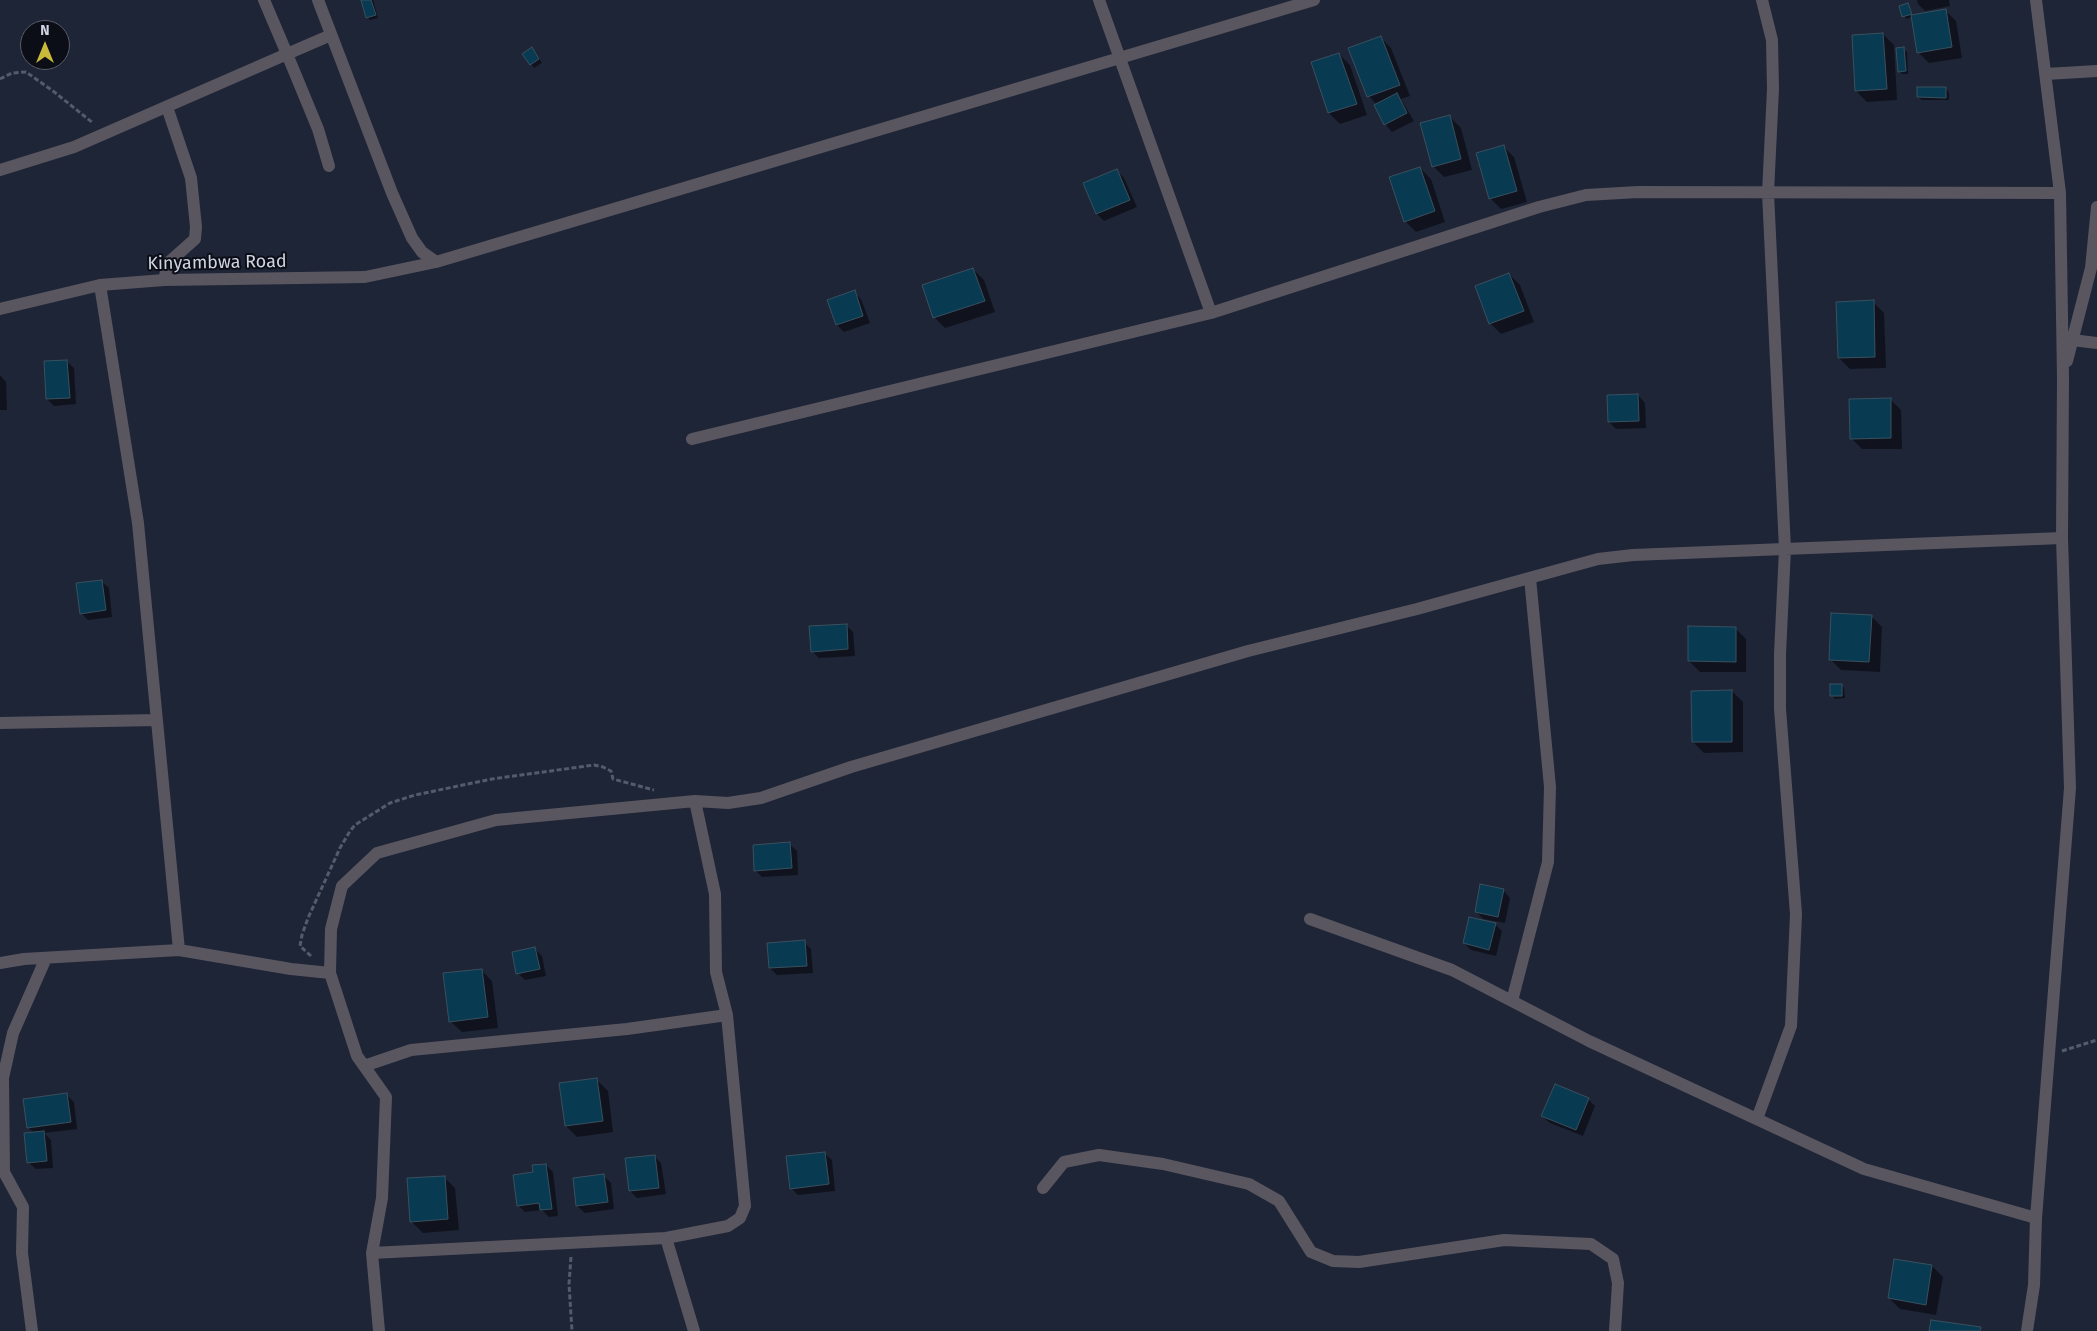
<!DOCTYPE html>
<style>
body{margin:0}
#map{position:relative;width:2097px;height:1331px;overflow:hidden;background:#1e2537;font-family:"Fira Sans",sans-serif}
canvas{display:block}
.north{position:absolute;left:20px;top:20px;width:50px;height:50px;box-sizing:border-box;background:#0b0e17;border:1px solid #595d67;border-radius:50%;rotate:0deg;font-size:14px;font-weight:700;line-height:20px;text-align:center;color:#cfd4e0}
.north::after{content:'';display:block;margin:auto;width:18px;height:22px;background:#cbba39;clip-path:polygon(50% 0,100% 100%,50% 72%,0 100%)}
</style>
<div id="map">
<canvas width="2097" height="1331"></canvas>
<div class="north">N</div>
</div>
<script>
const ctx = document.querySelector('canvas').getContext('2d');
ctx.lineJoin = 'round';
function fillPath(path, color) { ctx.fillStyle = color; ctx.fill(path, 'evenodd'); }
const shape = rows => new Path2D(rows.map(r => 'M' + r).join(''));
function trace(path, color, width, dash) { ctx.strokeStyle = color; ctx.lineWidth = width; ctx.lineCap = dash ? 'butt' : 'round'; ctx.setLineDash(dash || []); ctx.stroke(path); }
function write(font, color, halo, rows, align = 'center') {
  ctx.font = font + ' "Fira Sans",sans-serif'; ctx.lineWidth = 4; ctx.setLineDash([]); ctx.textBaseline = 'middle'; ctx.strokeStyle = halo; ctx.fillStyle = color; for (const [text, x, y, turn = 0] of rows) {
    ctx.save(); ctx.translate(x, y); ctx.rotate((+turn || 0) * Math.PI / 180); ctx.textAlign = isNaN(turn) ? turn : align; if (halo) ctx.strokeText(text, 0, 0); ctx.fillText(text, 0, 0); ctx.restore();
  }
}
fillPath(shape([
 [362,0,373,0,378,18,370,20,367,17],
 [1917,0,1949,0,1950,6,1925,11,1918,4],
 [1908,4,1914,16,1945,10,1956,21,1962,58,1929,63,1918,52,1912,17,1907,19,1904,16],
 [1883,34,1894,45,1897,100,1867,102,1856,91],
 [1380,37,1391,48,1410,96,1401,99,1414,121,1392,132,1385,124,1377,105,1369,96,1350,49],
 [1903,49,1907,52,1908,74,1902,74,1899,71],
 [535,52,542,63,534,68,524,54],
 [1339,54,1350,65,1367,115,1340,124,1329,113,1312,63],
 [1946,89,1949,92,1949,100,1922,100,1918,97],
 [1450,117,1461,128,1472,170,1444,177,1433,166],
 [1503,146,1514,157,1527,202,1501,209,1490,198],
 [1420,168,1431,179,1445,222,1416,232,1405,221],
 [1117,171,1124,178,1137,207,1104,221,1097,214,1085,184],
 [973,269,984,280,995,312,945,328,934,317],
 [1509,274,1520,285,1534,322,1501,334,1490,323],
 [854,292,861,299,870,323,844,332,837,325],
 [1873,302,1884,313,1886,368,1850,369,1839,358],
 [66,361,74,368,76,404,54,406,47,399],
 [0,375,6,382,7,410,0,410],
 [1638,395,1645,403,1646,428,1616,429,1609,422],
 [1890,399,1901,410,1902,449,1862,449,1851,438],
 [101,581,109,588,112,617,88,620,81,613],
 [1871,616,1882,627,1880,672,1841,670,1830,659],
 [846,625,853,632,855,656,819,658,812,651],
 [1735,628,1746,639,1746,672,1700,672,1689,661],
 [1841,685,1844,688,1845,698,1835,699,1832,695],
 [1732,691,1743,702,1743,752,1704,753,1693,742],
 [789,844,797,851,798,875,762,877,755,870],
 [1503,890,1510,898,1505,923,1483,919,1476,911],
 [1495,924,1502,931,1496,956,1471,950,1464,943],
 [804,942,811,949,813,973,777,975,770,968],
 [535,949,542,956,546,976,525,980,518,973],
 [481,970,492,981,498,1028,462,1032,450,1021],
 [597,1080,608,1091,613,1132,577,1137,566,1126],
 [67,1095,74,1102,77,1129,44,1133,51,1140,53,1168,36,1169,28,1162,34,1133,28,1127],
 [1588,1099,1595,1106,1583,1136,1550,1123,1542,1116],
 [824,1153,832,1160,835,1191,798,1195,791,1188],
 [654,1156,661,1163,666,1194,637,1198,630,1191],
 [546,1165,553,1172,558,1216,549,1217,542,1210,525,1212,518,1205,535,1173],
 [604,1176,611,1183,614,1209,585,1213,577,1206],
 [444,1177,455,1188,459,1230,423,1233,412,1222],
 [1932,1266,1943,1277,1936,1315,1900,1309,1889,1298]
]), '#0007');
const building = shape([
 [361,0,371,0,376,15,366,18,361,0],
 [1908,3,1912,14,1902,17,1899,6,1908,3],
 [1946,9,1952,47,1917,53,1911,15,1946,9],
 [1883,33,1887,89,1855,91,1852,35,1883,33],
 [1381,36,1400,85,1367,97,1348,48,1381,36],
 [532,47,539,59,530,65,522,54,532,47],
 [1904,47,1906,71,1898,72,1896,48,1904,47],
 [1339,53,1357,104,1328,113,1311,62,1339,53],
 [1917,87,1946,87,1946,98,1917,97,1917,87],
 [1397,93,1407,113,1384,125,1374,105,1397,93],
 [1450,115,1461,159,1432,167,1420,123,1450,115],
 [1504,145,1517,191,1489,199,1476,153,1504,145],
 [1420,167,1435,211,1404,222,1389,177,1420,167],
 [1117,169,1130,200,1096,214,1083,183,1117,169],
 [973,268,985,301,933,318,922,285,973,268],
 [1509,273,1524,311,1489,324,1475,286,1509,273],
 [855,290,863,316,836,325,827,300,855,290],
 [1874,300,1875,357,1838,358,1836,302,1874,300],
 [67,360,70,398,46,399,44,361,67,360],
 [1638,394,1639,421,1608,422,1607,395,1638,394],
 [1891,398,1891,438,1850,439,1849,399,1891,398],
 [102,580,106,610,80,614,76,583,102,580],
 [1831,613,1872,615,1869,662,1829,660,1831,613],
 [847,624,848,649,811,652,809,626,847,624],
 [1688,626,1736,627,1736,662,1688,661,1688,626],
 [1830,684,1842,684,1842,696,1830,696,1830,684],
 [1732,690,1732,742,1692,742,1691,691,1732,690],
 [790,842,792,868,754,871,753,845,790,842],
 [1480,884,1504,889,1498,917,1475,912,1480,884],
 [1469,917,1496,923,1489,950,1463,943,1469,917],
 [805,940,807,966,769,968,767,943,805,940],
 [535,947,540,969,516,974,512,952,535,947],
 [482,969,488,1017,449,1022,443,973,482,969],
 [597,1078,603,1121,565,1126,559,1083,597,1078],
 [1555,1084,1589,1098,1576,1130,1541,1116,1555,1084],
 [67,1093,71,1122,27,1128,23,1099,67,1093],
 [44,1131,47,1161,27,1163,24,1133,44,1131],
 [825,1152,829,1184,790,1189,786,1156,825,1152],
 [655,1155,659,1188,629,1191,625,1158,655,1155],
 [546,1164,552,1209,540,1210,539,1203,517,1206,513,1175,533,1172,532,1165,546,1164],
 [604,1174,608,1202,576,1206,573,1178,604,1174],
 [445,1176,448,1219,410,1222,407,1178,445,1176],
 [1894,1259,1932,1265,1926,1305,1888,1298,1894,1259],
 [1931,1320,1981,1327,1980,1331,1929,1331,1931,1320]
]);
fillPath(building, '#083a52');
trace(building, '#3a505e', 1);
trace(shape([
 [0,79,12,73,26,72,53,91,93,123],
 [311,956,300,946,302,935,308,918,340,848,350,831,355,825,390,803,415,795,492,779,594,765,603,767,611,771,613,779,654,790],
 [2062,1051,2097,1040],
 [571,1257,569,1284,572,1331]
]), '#545b6b', 3, [5, 2.5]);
trace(shape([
 [264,0,287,54,331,35],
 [318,0,392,193,412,238,422,252,436,262,1314,0],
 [1099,0,1211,313],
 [2046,74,2097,71],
 [0,170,74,147,287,54,318,129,329,166],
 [164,280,168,263,195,239,196,227,191,178,167,107],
 [100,285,138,523,179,950],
 [0,309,100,285,164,280,365,277,436,262],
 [2065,343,2072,340,2097,343],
 [2067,361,2091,268,2097,207],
 [692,439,1211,313,1539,207,1586,195,1638,192,2060,193],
 [0,723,157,720],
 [1310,919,1452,970,1589,1041,1864,1169,2036,1218],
 [0,963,24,959,179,950,291,969,330,973],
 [1512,1001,1548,862,1550,787,1530,578],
 [364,1066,411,1050,627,1029,727,1015],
 [1757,1119,1791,1026,1796,914,1780,709,1780,654,1785,549,1768,193,1773,89,1772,40,1762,0],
 [1043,1188,1064,1162,1099,1155,1163,1164,1249,1184,1279,1201,1311,1252,1333,1261,1359,1262,1504,1240,1591,1244,1613,1259,1618,1283,1615,1331],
 [666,1238,694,1331],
 [372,1253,666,1238,728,1226,740,1218,745,1206,727,1015,716,972,715,894,695,801],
 [32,1331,22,1253,23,1207,4,1172,3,1078,13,1033,46,958],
 [379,1331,372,1253,382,1198,386,1097,357,1056,330,973,331,929,342,886,377,853,496,820,695,801,728,803,761,798,851,767,1248,651,1417,609,1598,559,1633,555,2062,538],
 [2027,1331,2034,1285,2036,1218,2070,788,2062,538,2063,378,2060,193,2036,0]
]), '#5a5660', 12);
write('18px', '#cfd4e0', '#0b0e17', [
 ["Kinyambwa Road",217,263,-1]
]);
</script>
